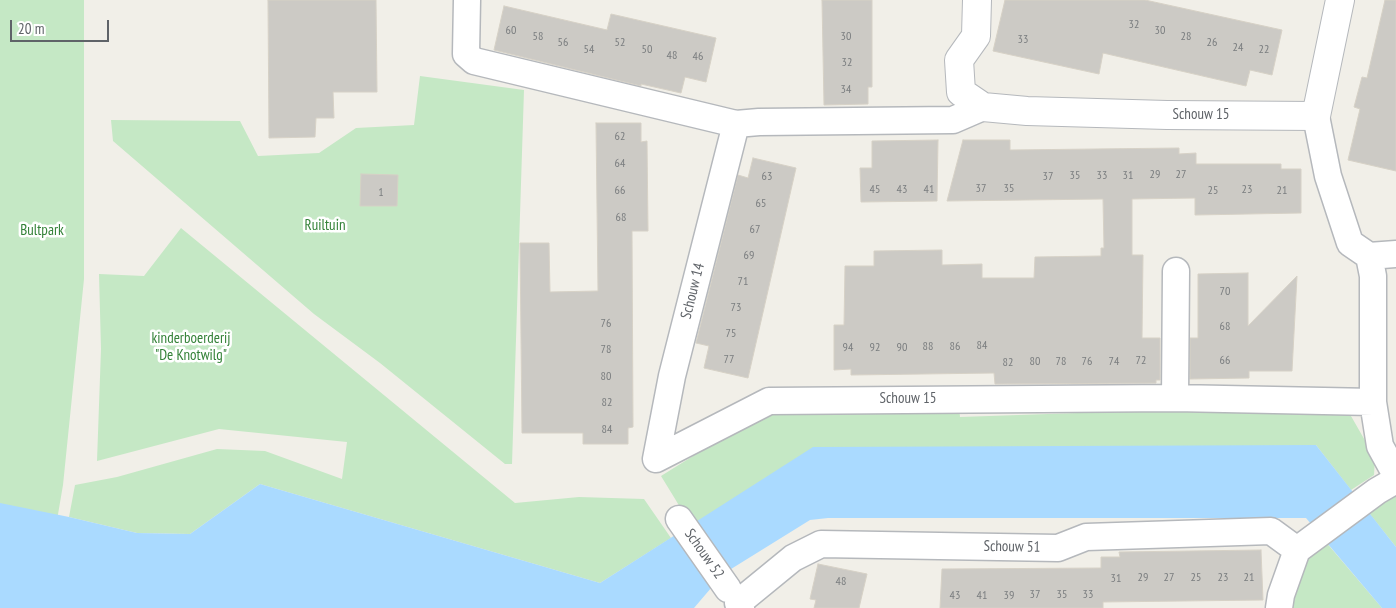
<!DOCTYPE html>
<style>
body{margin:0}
#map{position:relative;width:1396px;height:608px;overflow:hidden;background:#f1efe8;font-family:"PT Sans Narrow",sans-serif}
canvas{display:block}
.scale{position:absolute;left:10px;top:20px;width:99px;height:22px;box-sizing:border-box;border:2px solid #5f6368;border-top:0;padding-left:6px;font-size:15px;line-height:18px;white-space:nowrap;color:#5f6368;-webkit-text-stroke:4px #fff;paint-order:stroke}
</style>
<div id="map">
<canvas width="1396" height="608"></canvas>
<div class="scale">20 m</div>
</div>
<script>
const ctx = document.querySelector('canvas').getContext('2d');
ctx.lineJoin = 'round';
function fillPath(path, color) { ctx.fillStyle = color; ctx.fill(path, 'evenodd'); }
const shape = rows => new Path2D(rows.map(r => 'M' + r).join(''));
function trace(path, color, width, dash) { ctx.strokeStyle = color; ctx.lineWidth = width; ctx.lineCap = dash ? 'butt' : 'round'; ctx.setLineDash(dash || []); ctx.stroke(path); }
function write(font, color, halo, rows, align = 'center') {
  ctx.font = font + ' "PT Sans Narrow",sans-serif'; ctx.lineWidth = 5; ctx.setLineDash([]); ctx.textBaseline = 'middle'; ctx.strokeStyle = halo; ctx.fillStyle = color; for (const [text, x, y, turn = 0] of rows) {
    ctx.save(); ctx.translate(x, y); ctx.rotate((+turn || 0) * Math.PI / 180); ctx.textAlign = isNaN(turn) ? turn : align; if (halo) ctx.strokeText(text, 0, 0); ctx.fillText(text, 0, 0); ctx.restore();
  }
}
fillPath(shape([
 [0,0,84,0,84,279,63,485,42,608,0,608],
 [420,76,524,90,512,464,505,464,380,363,314,314,113,141,111,120,240,121,258,156,319,153,356,128,414,125],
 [181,228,515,503,579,497,644,499,671,538,600,583,260,484,190,534,137,533,69,517,75,485,117,477,217,449,265,451,342,479,347,442,219,429,97,461,101,349,99,274,144,276],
 [959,406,960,417,1282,406,1347,409,1375,458,1374,475,1351,490,1316,445,691,525,661,476,762,413],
 [1396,495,1396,547,1369,513],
 [1325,541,1382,608,1287,608,1301,555]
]), '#c5e8c5');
fillPath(shape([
 [1316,445,1396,547,1396,608,1382,608,1306,518,828,518,810,520,723,574,694,608,0,608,0,503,69,517,137,533,190,534,260,484,600,583,813,447]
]), '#aadaff');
const building = shape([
 [268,0,376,0,377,92,333,92,334,118,316,118,315,137,269,138,268,0],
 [822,0,872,0,872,87,868,87,868,104,824,105,822,0],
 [1005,0,1145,0,1282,30,1272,75,1250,70,1246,86,1103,53,1099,74,993,51,1005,0],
 [1385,0,1396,0,1396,171,1348,160,1360,109,1354,107,1362,77,1367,78,1385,0],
 [504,6,607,30,611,14,716,38,706,82,685,77,681,93,641,84,641,86,494,50,504,6],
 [596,123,641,123,641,142,647,141,648,231,632,231,633,427,628,428,628,444,583,444,583,433,522,433,520,243,549,243,550,292,598,291,596,123],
 [938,140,937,201,861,202,860,168,872,168,872,141,938,140],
 [963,140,1010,140,1010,150,1179,148,1179,154,1196,153,1196,164,1281,164,1281,169,1301,169,1301,213,1195,215,1195,198,1132,199,1132,255,1143,255,1142,338,1160,338,1160,380,1156,380,1156,383,995,384,994,373,851,375,851,369,834,370,834,325,844,325,845,266,874,266,874,251,942,250,942,265,982,264,982,278,1034,278,1035,257,1101,256,1101,248,1104,248,1103,199,947,201,963,140],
 [753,158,796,168,748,378,704,368,709,346,696,343,738,175,748,178,753,158],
 [361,174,398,175,397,206,360,206,361,174],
 [1248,273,1248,326,1297,276,1292,371,1249,371,1249,378,1190,379,1190,338,1198,338,1198,274,1248,273],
 [1261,550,1263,600,1103,602,1103,608,940,608,942,569,1101,568,1101,557,1120,557,1119,552,1261,550],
 [818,564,867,574,859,608,814,608,816,600,810,599,818,564]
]);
fillPath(building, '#cccac5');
trace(building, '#d6d1c6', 1);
const pedestrian = shape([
 [467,0,466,54,474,61,736,124,759,122,953,120,983,107],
 [1369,256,1396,254],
 [1175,398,1176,271],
 [1373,402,1380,446,1396,475],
 [656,459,769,401,1175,398,1373,402,1373,276,1369,256,1350,243,1328,176,1316,116],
 [656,459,672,376,736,124],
 [679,519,728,589],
 [741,608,738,603,793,558,821,544,1058,548,1086,537,1271,531,1297,550],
 [1279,608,1281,595,1297,550,1377,491,1396,480]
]);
const minor = shape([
 [977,0,976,36,959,60,961,92,983,107,1027,111,1167,115,1316,116,1340,0]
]);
trace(pedestrian, '#b5b8bc', 29);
trace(minor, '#b5b8bc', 30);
trace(pedestrian, '#fff', 26);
trace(minor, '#fff', 28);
write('12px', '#7a7d7f', null, [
 ["32",1134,25],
 ["60",511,31],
 ["30",1160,31],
 ["58",538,37],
 ["30",846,37],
 ["28",1186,37],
 ["33",1023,40],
 ["56",563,43],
 ["52",620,43],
 ["26",1212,43],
 ["24",1238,48],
 ["54",589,50],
 ["50",647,50],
 ["22",1264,50],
 ["48",672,56],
 ["46",698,57],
 ["32",847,63],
 ["34",846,90],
 ["62",620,137],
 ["64",620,164],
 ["29",1155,175],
 ["27",1181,175],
 ["35",1075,176],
 ["33",1102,176],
 ["31",1128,176],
 ["63",767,177],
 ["37",1048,177],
 ["37",981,189],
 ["35",1009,189],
 ["45",875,190],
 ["43",902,190],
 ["41",929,190],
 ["23",1247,190],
 ["66",620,191],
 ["25",1213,191],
 ["21",1282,191],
 ["1",381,193],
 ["65",761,204],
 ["68",621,218],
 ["67",755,230],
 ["69",749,256],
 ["71",743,282],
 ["70",1225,292],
 ["73",736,308],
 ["76",606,324],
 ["68",1225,327],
 ["75",731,334],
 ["84",982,346],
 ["88",928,347],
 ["86",955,347],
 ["94",848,348],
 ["92",875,348],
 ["90",902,348],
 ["78",606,350],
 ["77",729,360],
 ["72",1141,361],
 ["66",1225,361],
 ["80",1035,362],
 ["78",1061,362],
 ["76",1087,362],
 ["74",1114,362],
 ["82",1008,363],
 ["80",606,377],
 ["82",607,403],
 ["84",607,430],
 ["29",1143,578],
 ["27",1169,578],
 ["25",1196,578],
 ["23",1223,578],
 ["21",1249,578],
 ["31",1116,579],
 ["48",841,582],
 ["37",1035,595],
 ["35",1062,595],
 ["33",1088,595],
 ["43",955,596],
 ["41",982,596],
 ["39",1009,596]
]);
write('15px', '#5f6368', '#fff', [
 ["Schouw 15",1201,115],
 ["Schouw 14",693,291,-76],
 ["Schouw 15",908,399],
 ["Schouw 51",1012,547,1],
 ["Schouw 52",704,554,55]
]);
write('15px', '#348238', '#fff', [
 ["Ruiltuin",325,226],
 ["Bultpark",42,231],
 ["kinderboerderij",191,339],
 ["\"De Knotwilg\"",191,356]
]);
</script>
